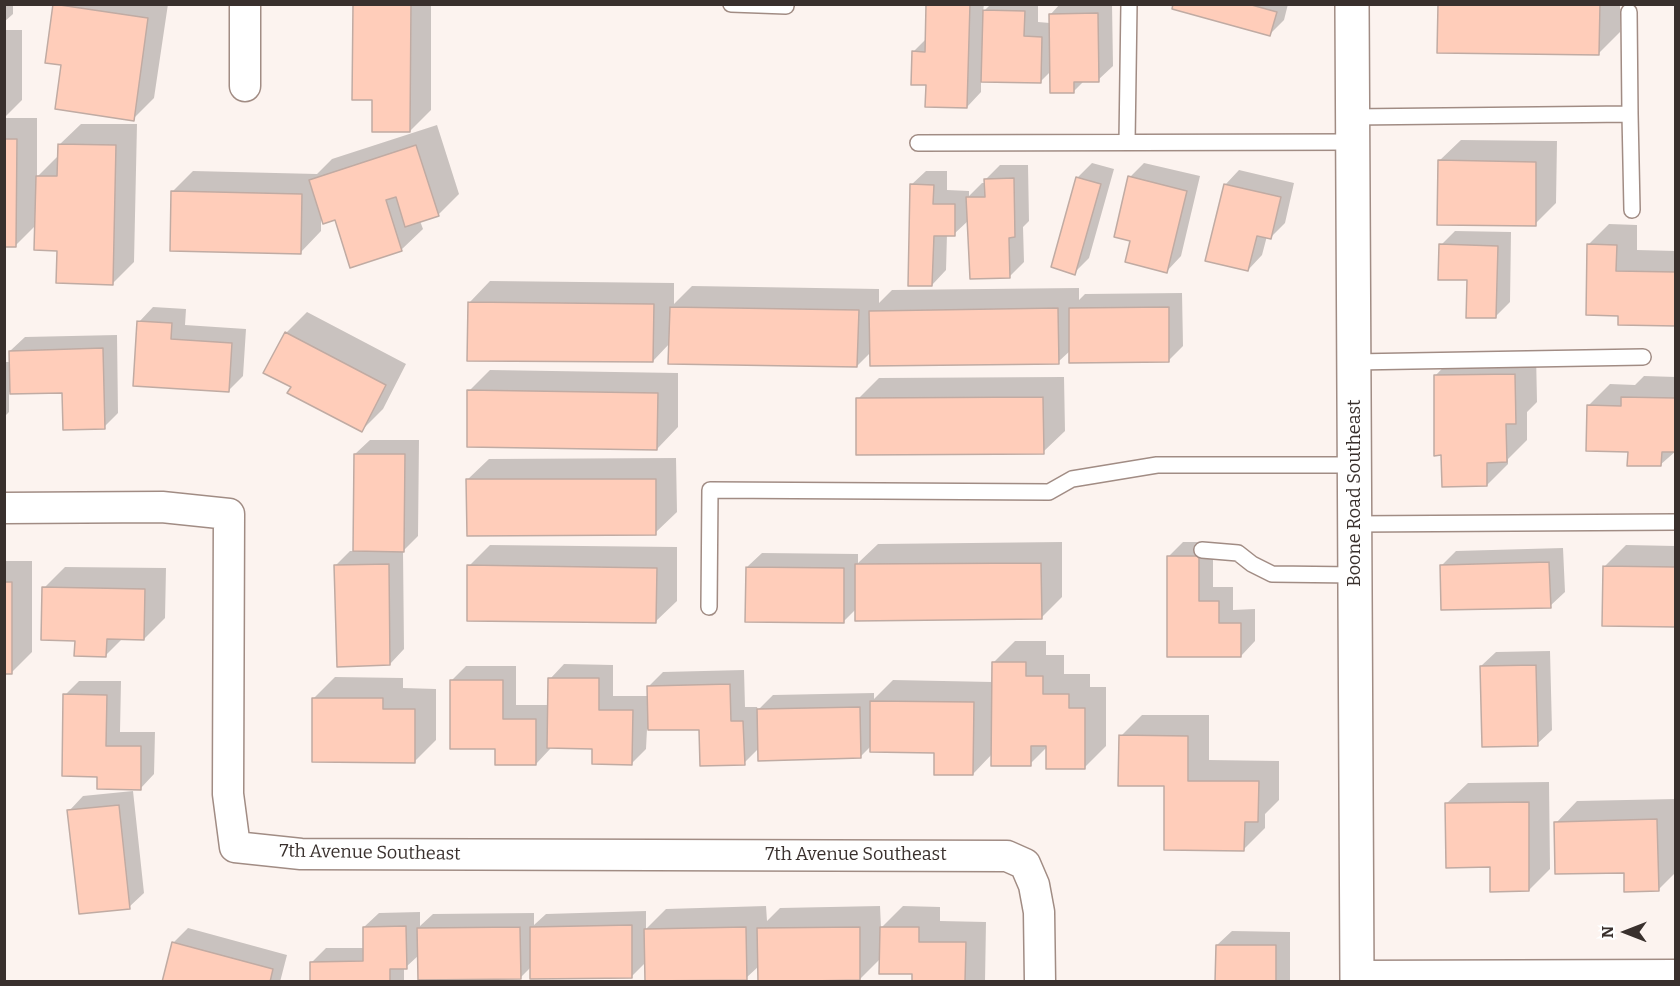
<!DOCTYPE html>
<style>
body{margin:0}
#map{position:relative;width:1680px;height:986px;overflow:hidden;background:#fcf3ef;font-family:Bitter,serif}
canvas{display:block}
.frame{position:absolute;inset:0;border:6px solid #39302d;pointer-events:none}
.north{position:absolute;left:1596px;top:902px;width:60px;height:60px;-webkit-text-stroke:4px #fff;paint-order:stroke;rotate:270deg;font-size:16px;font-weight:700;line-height:24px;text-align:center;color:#39302d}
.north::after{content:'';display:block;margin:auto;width:21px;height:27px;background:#39302d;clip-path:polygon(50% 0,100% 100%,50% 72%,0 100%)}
</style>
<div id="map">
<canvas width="1680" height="986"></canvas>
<div class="frame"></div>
<div class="north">N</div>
</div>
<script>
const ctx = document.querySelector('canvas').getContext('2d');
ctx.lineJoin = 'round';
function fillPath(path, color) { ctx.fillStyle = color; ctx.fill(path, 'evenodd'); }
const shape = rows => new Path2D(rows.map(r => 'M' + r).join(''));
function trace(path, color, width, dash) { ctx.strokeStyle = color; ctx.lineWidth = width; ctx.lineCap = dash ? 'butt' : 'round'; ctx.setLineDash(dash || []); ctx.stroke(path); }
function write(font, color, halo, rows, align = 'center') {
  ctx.font = font + ' Bitter,serif'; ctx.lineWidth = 6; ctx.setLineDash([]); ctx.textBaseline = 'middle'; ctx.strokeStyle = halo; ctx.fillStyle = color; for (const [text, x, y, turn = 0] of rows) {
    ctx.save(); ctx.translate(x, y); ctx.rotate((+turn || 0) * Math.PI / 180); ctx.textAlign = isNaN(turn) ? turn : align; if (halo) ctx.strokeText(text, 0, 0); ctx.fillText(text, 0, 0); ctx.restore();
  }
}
fillPath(shape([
 [4,4,13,4,13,14,4,22],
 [168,4,154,98,133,119,63,64,55,5],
 [354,4,431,4,431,110,410,131,374,99],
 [928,4,984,4,983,12,991,4,1038,4,1038,22,1050,23,1050,15,1060,4,1112,4,1113,66,1098,80,1084,81,1074,91,1051,71,1040,82,981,80,981,92,967,107,927,84,913,52,927,38],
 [1174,4,1288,4,1284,20,1270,34],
 [1439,4,1620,4,1620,32,1598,54],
 [4,30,22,30,22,100,4,118],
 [4,118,37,118,37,177,59,155,59,145,81,124,137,124,134,262,113,283,58,249,36,225,15,246,4,246],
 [437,125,459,194,438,215,420,221,423,229,401,250,336,218,321,216,321,231,300,253,172,192,193,171,317,174,332,159],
 [1461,140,1557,141,1556,203,1535,224,1439,161],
 [1092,163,1114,169,1089,258,1074,273,1077,178],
 [1144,163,1200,176,1181,256,1167,271,1132,239,1130,177],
 [1000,165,1028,165,1029,221,1023,227,1024,262,1010,276,969,220,954,234,947,234,946,270,932,285,911,185,926,171,947,171,947,190,969,191,969,196,982,183,986,183,986,179],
 [1239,170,1294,183,1285,223,1271,237,1267,236,1262,255,1248,270,1225,185],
 [1609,224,1637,225,1637,250,1676,251,1676,324,1619,315,1588,245],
 [1455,231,1511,232,1510,302,1495,317,1468,279,1441,245],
 [490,281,674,283,674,304,692,286,879,289,879,303,892,290,1079,288,1079,300,1085,294,1182,293,1183,346,1169,360,1071,350,1058,362,871,352,857,366,670,343,653,361,469,303],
 [153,307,186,309,185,325,246,329,243,376,229,390,139,322],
 [307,312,406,364,383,409,362,430,293,387,286,333],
 [117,335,118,413,104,427,64,391,9,392,9,412,4,417,4,362,11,362,10,351,25,337],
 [1536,353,1537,402,1527,412,1527,440,1508,459,1508,464,1487,485,1435,376,1456,354],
 [490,370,678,373,678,427,657,449,469,391],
 [1644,376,1676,377,1676,451,1660,465,1630,451,1589,405,1610,384,1635,385],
 [1064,377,1065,431,1043,452,858,399,879,378],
 [370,440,419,440,418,536,403,551,404,649,390,664,336,565,350,551,354,551,355,454],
 [676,458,677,512,655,533,467,480,489,459],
 [1062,542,1062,597,1041,618,857,608,843,622,747,567,762,553,858,554,858,563,878,544],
 [1183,542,1213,542,1213,587,1233,587,1233,610,1255,609,1255,641,1241,656,1169,656,1168,557],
 [490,545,677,547,677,601,655,622,469,566],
 [1626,545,1676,546,1676,626,1605,566],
 [1563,548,1565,592,1550,606,1442,565,1456,551],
 [4,561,32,561,32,652,11,673,4,673],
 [65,567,166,568,165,618,144,639,123,638,106,655,77,639,44,588],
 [1015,641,1046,641,1046,655,1064,655,1064,674,1090,674,1090,687,1106,687,1106,746,1085,767,1047,747,1030,764,993,753,973,774,935,752,871,746,860,757,759,748,744,763,700,728,647,729,646,749,632,763,594,747,550,747,550,749,536,764,496,747,452,680,466,666,516,666,516,705,549,705,550,679,564,664,613,665,613,696,648,696,648,687,663,672,744,670,745,707,757,707,758,710,773,695,874,693,874,699,893,680,993,682,994,662],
 [1550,651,1552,730,1537,744,1481,666,1496,652],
 [335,677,403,678,403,688,436,689,436,740,415,761,314,698],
 [79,681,121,681,120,732,155,732,154,774,140,789,65,695],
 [1142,715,1209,715,1209,760,1279,761,1279,800,1265,814,1265,828,1244,849,1166,785,1121,736],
 [1549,782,1550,869,1529,890,1491,866,1446,804,1468,783],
 [133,791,144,893,129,907,69,811,83,796],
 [1676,799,1676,872,1658,890,1625,871,1556,823,1577,801],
 [4,816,6,816,4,867],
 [766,906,767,921,780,908,880,906,881,928,903,906,940,907,940,921,986,922,985,982,914,982,914,972,881,958,860,979,759,982,759,966,746,978,723,979,721,982,672,982,672,979,646,962,632,976,532,966,520,978,419,955,406,967,404,967,404,982,312,982,312,962,326,948,364,948,364,927,379,913,420,912,420,926,433,914,534,913,534,925,546,914,646,911,646,929,666,909],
 [188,928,287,955,280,982,163,982,173,943],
 [1232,931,1290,932,1290,982,1217,982,1217,945]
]), '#0003');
const building = shape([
 [53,4,148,18,134,121,55,109,61,65,45,63,53,4],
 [353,4,411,4,410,132,372,132,372,100,352,100,353,4],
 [926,4,970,4,967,108,925,107,926,85,911,85,912,51,925,52,926,4],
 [1173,4,1248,4,1277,12,1270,36,1172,9,1173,4],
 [1438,4,1600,4,1599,55,1437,53,1438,4],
 [983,10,1025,11,1024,36,1042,37,1041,83,981,82,983,10],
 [1098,13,1099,82,1074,82,1074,93,1050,93,1049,14,1098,13],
 [4,139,17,139,16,247,4,247,4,139],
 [58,144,116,145,113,285,56,283,57,251,34,250,36,176,57,176,58,144],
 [416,145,439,216,405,227,396,197,386,200,402,251,350,268,335,220,323,224,309,180,416,145],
 [1438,160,1536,162,1536,226,1437,225,1438,160],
 [1128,176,1187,191,1167,273,1125,262,1130,241,1114,237,1128,176],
 [1076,177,1101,184,1075,275,1051,267,1076,177],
 [1014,178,1015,237,1009,238,1010,278,970,279,966,197,985,197,984,179,1014,178],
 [910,184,934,185,933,204,955,204,955,236,934,236,932,286,908,286,910,184],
 [1224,184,1281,197,1271,239,1257,236,1248,271,1205,261,1224,184],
 [171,191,302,194,301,254,170,251,171,191],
 [1439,244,1498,246,1496,318,1466,318,1467,280,1438,280,1439,244],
 [1587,244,1617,245,1616,271,1676,272,1676,326,1618,325,1618,316,1586,315,1587,244],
 [468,302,654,304,653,362,467,361,468,302],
 [670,307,859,310,857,367,668,364,670,307],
 [1169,307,1169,362,1069,363,1069,308,1169,307],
 [1058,308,1059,364,870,366,869,311,1058,308],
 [137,321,172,323,171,339,232,343,229,392,133,386,137,321],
 [285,332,386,385,362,432,287,393,291,387,263,373,285,332],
 [103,348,105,429,63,430,62,393,10,394,9,351,103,348],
 [1515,374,1516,424,1506,424,1507,462,1487,463,1487,486,1442,487,1441,455,1434,456,1434,375,1515,374],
 [467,390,658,393,657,450,467,447,467,390],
 [1043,397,1044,454,856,455,856,398,1043,397],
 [1621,397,1676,398,1676,452,1662,452,1661,466,1627,466,1628,452,1586,451,1587,405,1621,406,1621,397],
 [354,454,405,454,404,552,353,551,354,454],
 [466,479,656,479,656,535,467,536,466,479],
 [1167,556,1199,556,1199,601,1219,601,1219,623,1241,623,1241,657,1167,657,1167,556],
 [1549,562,1551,608,1441,610,1440,565,1549,562],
 [1041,563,1042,619,855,621,855,564,1041,563],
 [389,564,390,665,337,667,334,565,389,564],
 [467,565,657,568,656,623,467,621,467,565],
 [1603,566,1676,567,1676,627,1602,626,1603,566],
 [746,567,844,568,844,623,745,622,746,567],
 [4,582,12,582,12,674,4,674,4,582],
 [42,587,145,589,144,640,107,639,106,657,74,656,75,641,41,640,42,587],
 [992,662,1026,662,1026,676,1043,676,1043,694,1069,694,1069,708,1085,708,1085,769,1046,769,1046,746,1031,746,1031,766,991,766,992,662],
 [1536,665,1538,746,1482,747,1480,666,1536,665],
 [548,678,599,678,599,710,633,710,632,765,592,764,592,749,547,748,548,678],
 [450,680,503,680,503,719,536,719,536,765,495,765,495,749,450,749,450,680],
 [730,684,731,721,743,721,745,765,700,766,699,730,648,730,647,686,730,684],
 [63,694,107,695,106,746,141,746,141,790,97,789,97,777,62,776,63,694],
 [312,698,383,698,383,709,415,709,415,763,312,762,312,698],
 [870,701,974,702,973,775,934,775,934,753,870,752,870,701],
 [860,707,861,758,758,761,757,709,860,707],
 [1119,735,1188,736,1188,781,1259,781,1258,822,1245,822,1244,851,1164,850,1164,786,1118,786,1119,735],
 [1529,802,1529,891,1490,892,1490,867,1446,868,1445,803,1529,802],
 [119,805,130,909,79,914,67,810,119,805],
 [1657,819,1659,891,1624,892,1624,873,1555,874,1554,822,1657,819],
 [632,925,632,978,530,979,530,927,632,925],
 [406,926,407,969,390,969,390,982,310,982,310,962,363,961,363,927,406,926],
 [520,927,521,979,418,980,417,928,520,927],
 [746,927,747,980,645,981,644,929,746,927],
 [860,927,860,980,758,982,757,928,860,927],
 [880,927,919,927,919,942,966,942,965,982,912,982,912,974,879,974,880,927],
 [172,942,273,969,270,982,162,982,172,942],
 [1216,945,1276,945,1276,982,1215,982,1216,945]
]);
fillPath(building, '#ffcdba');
trace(building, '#c0aba3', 1.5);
const service = shape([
 [731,4,786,6],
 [1630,114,1632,210],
 [1353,117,1630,114,1629,12],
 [1127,142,1129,4],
 [918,143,1353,142],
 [1354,362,1643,357],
 [1355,524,1674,522],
 [1202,550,1238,553,1252,564,1272,574,1355,575],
 [709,607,710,490,1049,492,1072,479,1157,465,1355,465]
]);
const minor = shape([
 [245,86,245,4],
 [4,508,162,507,229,514,228,794,235,847,301,854,1007,856,1025,864,1034,885,1039,912,1040,982],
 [1357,976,1676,975]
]);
const tertiary = shape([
 [1352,4,1357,982]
]);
trace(service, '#a18c84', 18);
trace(minor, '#a18c84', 33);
trace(tertiary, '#a18c84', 36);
trace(service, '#fff', 15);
trace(minor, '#fff', 30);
trace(tertiary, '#fff', 33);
write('18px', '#39302d', '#fff', [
 ["Boone Road Southeast",1355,493,-90],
 ["7th Avenue Southeast",370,853,1],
 ["7th Avenue Southeast",856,855]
]);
</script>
